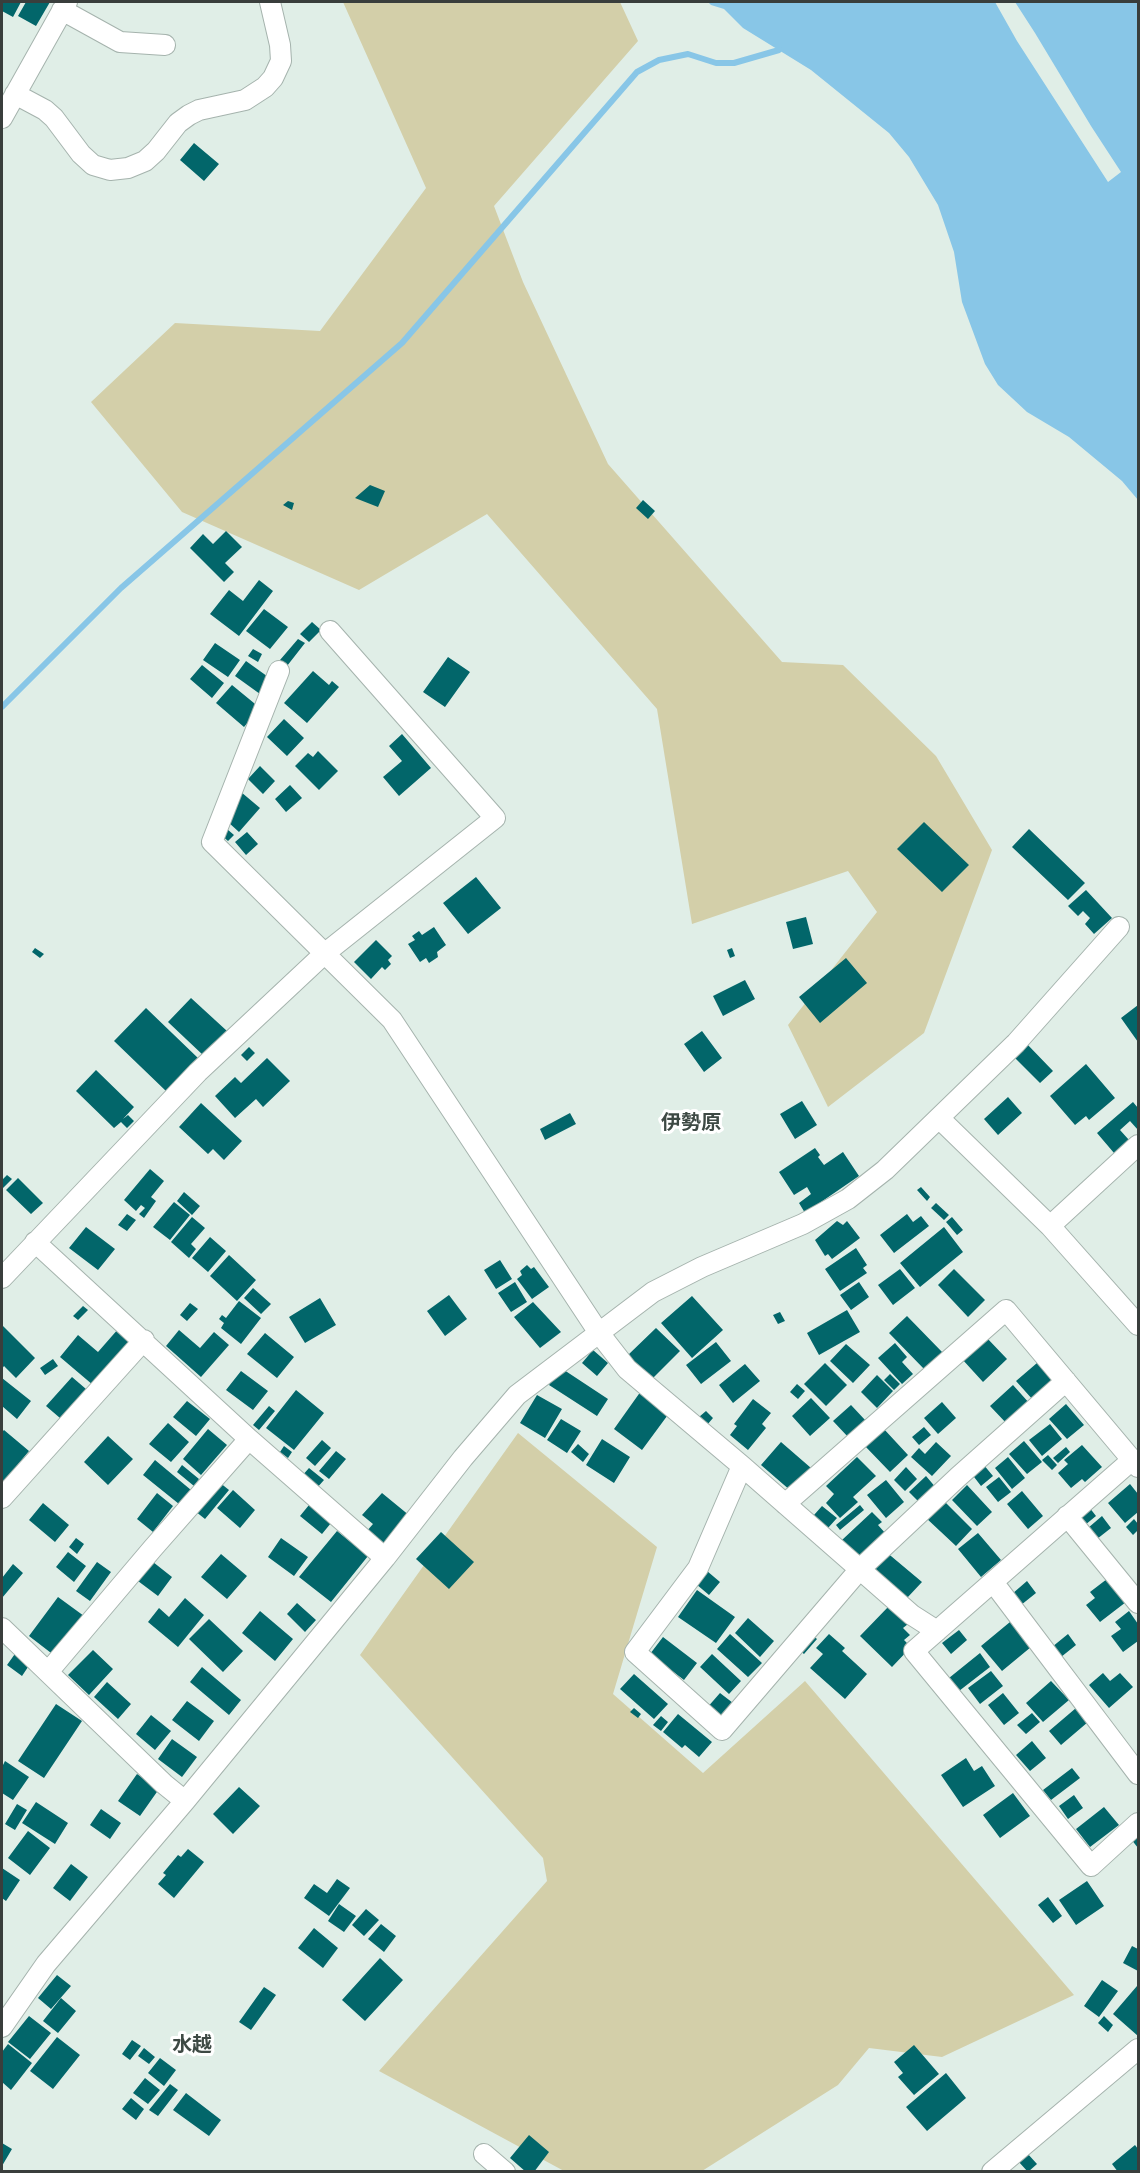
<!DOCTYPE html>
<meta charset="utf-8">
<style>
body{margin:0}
#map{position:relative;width:1140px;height:2173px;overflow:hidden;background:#e0eee7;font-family:Raleway,sans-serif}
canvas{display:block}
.frame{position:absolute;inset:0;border:3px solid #393e3c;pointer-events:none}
</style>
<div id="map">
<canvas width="1140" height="2173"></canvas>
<div class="frame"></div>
</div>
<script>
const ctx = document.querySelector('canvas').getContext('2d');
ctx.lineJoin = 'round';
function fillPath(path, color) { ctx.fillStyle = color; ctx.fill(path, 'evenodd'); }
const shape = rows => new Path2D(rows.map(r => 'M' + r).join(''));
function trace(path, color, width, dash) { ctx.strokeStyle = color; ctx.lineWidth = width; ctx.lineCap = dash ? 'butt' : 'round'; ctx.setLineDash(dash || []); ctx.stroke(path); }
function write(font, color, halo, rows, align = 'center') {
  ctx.font = font + ' Raleway,"Noto Sans JP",sans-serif'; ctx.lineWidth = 6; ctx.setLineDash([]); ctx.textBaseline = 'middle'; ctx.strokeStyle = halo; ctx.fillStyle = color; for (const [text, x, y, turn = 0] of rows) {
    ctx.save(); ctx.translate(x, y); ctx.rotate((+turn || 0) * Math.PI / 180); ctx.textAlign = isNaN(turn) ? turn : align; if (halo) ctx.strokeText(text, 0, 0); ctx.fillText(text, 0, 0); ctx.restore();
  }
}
fillPath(shape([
 [343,2,620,2,638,41,494,206,523,282,608,464,782,662,843,665,936,756,992,850,924,1033,828,1107,788,1025,877,912,848,871,692,924,657,709,487,514,359,590,182,512,91,402,175,323,320,331,426,188],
 [518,1433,657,1547,613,1694,703,1773,805,1681,1074,1995,942,2057,869,2048,838,2085,702,2171,564,2171,379,2071,547,1881,543,1858,360,1655]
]), '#d3cfa9');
fillPath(shape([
 [708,2,1138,2,1138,500,1122,481,1069,437,1027,412,998,385,985,364,962,302,954,252,938,205,909,157,889,133,811,70,743,28,724,9,711,5]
]), '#88c6e7');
fillPath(shape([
 [995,2,1015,2,1035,33,1091,126,1121,172,1108,182,1017,41]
]), '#e0eee7');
trace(shape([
 [2,707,121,588,402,343,637,72,659,60,688,54,716,63,734,63,779,50]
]), '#88c6e7', 6);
fillPath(shape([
 [2,2,21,2,13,17,2,11],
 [26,2,50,2,36,26,18,16],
 [194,143,219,164,204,181,180,160],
 [370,485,385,491,378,507,355,498],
 [643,500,655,511,648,519,636,508],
 [288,501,294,503,292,510,283,505],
 [226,531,242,547,225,563,234,572,224,582,190,548,203,534,213,544],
 [259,580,273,591,239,636,210,614,229,590,243,601],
 [264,609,288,627,270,649,246,631],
 [312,622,321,630,309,642,300,634],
 [298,639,305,643,287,666,280,660],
 [215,643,240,660,228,677,203,660],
 [253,649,262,654,258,662,248,656],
 [448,657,470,672,445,707,423,692],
 [246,661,271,679,260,694,235,676],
 [202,665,224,683,212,698,190,679],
 [313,671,329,685,332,681,339,687,307,723,284,703],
 [232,685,260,708,244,727,216,703],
 [284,719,304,738,287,756,267,737],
 [402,734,431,768,399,796,383,777,402,761,389,746],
 [318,751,338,771,319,790,295,766,308,753,313,757],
 [260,766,275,781,263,794,248,779],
 [290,785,302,798,286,812,275,799],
 [241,792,260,808,239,832,228,822,232,818,224,811],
 [924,822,969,865,942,892,897,849],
 [227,829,234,835,228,841,220,834],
 [1029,829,1085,883,1068,900,1012,847],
 [247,832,258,844,246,855,235,842],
 [476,877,501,908,468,934,443,903],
 [1086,890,1112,918,1094,934,1085,924,1090,918,1083,911,1078,916,1068,906],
 [806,917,813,944,793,949,786,922],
 [434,927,446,945,437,952,438,957,429,963,426,958,420,962,408,944,415,940,412,936,419,931,422,935],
 [376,940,392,956,388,960,391,964,385,970,382,967,371,979,354,962],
 [35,948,44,954,40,958,32,952],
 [732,948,735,956,730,958,727,950],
 [846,958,867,983,820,1023,799,997],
 [745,980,755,999,723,1016,713,996],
 [191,998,227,1031,204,1056,168,1022],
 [1138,1005,1138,1042,1121,1018],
 [146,1008,199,1059,167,1092,114,1041],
 [702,1031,722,1058,704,1072,684,1044],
 [1026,1043,1053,1071,1040,1083,1013,1056],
 [249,1047,255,1053,247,1061,241,1055],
 [267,1058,290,1081,263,1107,256,1099,235,1118,215,1096,235,1077,241,1083],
 [1086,1064,1115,1098,1089,1120,1086,1116,1075,1125,1050,1096],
 [96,1070,134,1107,123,1119,128,1115,134,1121,127,1128,121,1122,114,1128,76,1091],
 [1008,1097,1022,1113,998,1135,984,1119],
 [802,1101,817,1125,795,1139,780,1114],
 [1133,1102,1138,1108,1138,1130,1130,1121,1120,1130,1129,1140,1114,1153,1097,1133],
 [201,1103,242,1141,224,1160,213,1149,208,1154,179,1127],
 [570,1113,576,1124,545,1140,540,1129],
 [815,1148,820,1155,818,1157,824,1165,843,1152,859,1176,805,1213,799,1203,811,1194,807,1187,794,1195,779,1172],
 [150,1169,164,1181,151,1197,156,1201,144,1218,139,1214,145,1208,141,1205,136,1211,124,1200],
 [7,1175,12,1179,3,1188,2,1180],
 [18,1178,43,1203,31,1214,6,1190],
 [921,1187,930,1197,927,1201,917,1190],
 [184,1192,200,1206,192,1215,177,1201],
 [174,1202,190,1215,170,1240,153,1227],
 [936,1203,949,1215,944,1220,931,1208],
 [127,1214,136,1220,127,1231,118,1225],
 [907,1214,913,1222,921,1216,929,1226,894,1253,880,1235],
 [192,1217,205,1228,191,1244,196,1249,189,1258,171,1242],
 [952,1217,963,1230,957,1235,946,1222],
 [837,1221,843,1225,847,1221,860,1238,832,1259,828,1254,825,1256,815,1240],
 [86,1227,115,1249,98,1270,69,1248],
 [944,1227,963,1252,920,1287,900,1263],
 [210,1237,226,1251,208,1272,192,1258],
 [856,1248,867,1265,863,1268,867,1273,840,1291,825,1269],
 [229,1255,256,1280,237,1301,210,1276],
 [500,1260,512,1279,496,1289,484,1270],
 [527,1265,531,1269,534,1267,549,1287,532,1299,517,1279,522,1275,520,1271],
 [900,1269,915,1288,893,1305,878,1285],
 [954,1269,985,1300,968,1317,938,1285],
 [515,1282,527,1302,511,1312,498,1293],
 [859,1282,869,1297,851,1310,840,1295],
 [253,1288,271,1304,261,1314,244,1298],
 [449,1295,467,1319,445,1336,427,1311],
 [692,1296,723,1330,692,1358,661,1323],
 [320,1298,336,1325,305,1343,289,1317],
 [239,1301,261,1318,241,1344,221,1328,224,1323,219,1319,222,1315,226,1318],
 [533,1302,561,1332,540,1348,514,1317],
 [190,1303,198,1309,187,1321,180,1315],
 [83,1306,88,1310,78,1320,73,1316],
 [847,1310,860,1332,819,1355,807,1333],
 [780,1312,785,1321,778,1324,773,1315],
 [907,1316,943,1353,925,1370,889,1333],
 [2,1325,35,1358,16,1378,4,1366,2,1369],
 [119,1328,133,1340,93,1385,60,1357,78,1335,98,1352],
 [656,1328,680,1351,652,1379,628,1355],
 [179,1330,200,1348,214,1332,229,1345,201,1377,166,1346],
 [265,1333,294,1357,277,1378,247,1354],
 [986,1337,1007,1359,983,1382,962,1359],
 [716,1342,731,1361,701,1384,686,1365],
 [895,1343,907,1357,902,1362,913,1374,902,1384,878,1358],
 [846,1344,870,1365,853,1383,830,1361],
 [593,1350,608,1363,597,1376,582,1363],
 [53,1359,58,1366,45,1375,40,1368],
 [825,1363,847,1385,826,1406,804,1384],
 [1037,1363,1053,1381,1033,1400,1016,1381],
 [745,1364,760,1381,733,1403,719,1385],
 [561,1368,608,1399,597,1416,549,1385],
 [241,1371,268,1391,253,1410,226,1390],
 [890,1374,900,1384,894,1390,884,1380],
 [877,1375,893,1391,877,1408,861,1392],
 [72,1377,86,1389,60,1418,46,1406],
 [2,1378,31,1401,17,1419,2,1406],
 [797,1384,805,1391,798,1399,790,1392],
 [1013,1385,1030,1404,1008,1425,990,1406],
 [296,1390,324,1413,294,1450,266,1428],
 [641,1391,670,1412,642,1450,614,1429],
 [537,1395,562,1409,545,1438,520,1423],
 [811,1398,830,1418,810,1436,792,1416],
 [753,1399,771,1413,762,1424,766,1428,748,1450,730,1435,737,1426,734,1424],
 [187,1401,210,1419,196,1436,173,1417],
 [942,1402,956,1418,938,1434,924,1418],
 [1066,1404,1084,1425,1067,1439,1049,1419],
 [851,1405,866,1421,849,1438,833,1421],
 [269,1406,275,1411,259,1430,253,1425],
 [706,1411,713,1418,707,1425,699,1417],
 [561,1419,581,1431,567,1453,547,1440],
 [168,1423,189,1442,171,1462,149,1444],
 [1050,1424,1062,1439,1042,1456,1029,1440],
 [924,1427,931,1435,919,1445,912,1437],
 [883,1428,908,1455,890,1472,864,1445],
 [208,1429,227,1445,201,1475,183,1459],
 [4,1430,29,1451,2,1484,2,1432],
 [108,1436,133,1459,108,1485,84,1462],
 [602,1439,630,1457,614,1483,586,1465],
 [322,1440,331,1448,315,1466,306,1458],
 [1024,1441,1042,1462,1027,1474,1009,1454],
 [781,1442,811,1468,791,1491,761,1465],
 [936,1442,951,1456,932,1476,911,1457,919,1448,925,1454],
 [578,1444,589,1454,583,1462,571,1452],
 [1082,1445,1102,1467,1085,1482,1082,1479,1071,1488,1058,1473,1068,1464,1064,1460],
 [284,1446,292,1452,288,1458,280,1452],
 [1066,1447,1070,1452,1058,1463,1053,1458],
 [336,1451,346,1459,329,1479,319,1471],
 [1048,1455,1057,1465,1052,1470,1042,1460],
 [857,1457,876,1476,853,1497,858,1502,840,1518,826,1503,834,1494,826,1486],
 [1008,1457,1025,1478,1012,1489,995,1468],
 [155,1460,191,1490,179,1504,143,1475],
 [983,1464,993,1476,981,1486,971,1473],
 [182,1465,199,1479,194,1486,177,1472],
 [906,1467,917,1479,905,1491,894,1480],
 [309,1468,324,1480,316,1489,301,1477],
 [926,1476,937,1489,921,1504,909,1492],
 [999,1477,1011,1492,998,1502,986,1487],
 [886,1480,904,1502,886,1518,867,1495],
 [219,1482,229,1490,205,1519,195,1511],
 [1130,1484,1138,1494,1138,1512,1125,1523,1108,1503],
 [967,1485,992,1512,977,1526,952,1500],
 [233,1490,255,1510,240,1528,217,1508],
 [1022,1491,1043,1516,1028,1529,1007,1504],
 [157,1493,173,1506,153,1532,137,1519],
 [382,1493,410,1516,383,1547,366,1532,373,1524,362,1515],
 [942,1499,972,1529,956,1546,925,1517],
 [43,1503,69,1525,55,1542,29,1520],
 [309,1505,331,1523,322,1534,300,1516],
 [860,1505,864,1510,840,1530,836,1525],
 [822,1506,837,1518,828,1528,814,1515],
 [1089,1507,1096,1516,1085,1525,1078,1515],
 [872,1512,882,1522,878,1525,886,1534,860,1558,842,1540],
 [1102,1516,1111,1528,1097,1539,1088,1528],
 [1134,1519,1138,1524,1138,1530,1133,1535,1126,1527],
 [337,1531,368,1556,331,1602,299,1577],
 [441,1532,474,1562,449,1589,416,1559],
 [978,1533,1001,1560,981,1577,958,1549],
 [76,1538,84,1544,77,1554,69,1547],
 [281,1538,308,1557,294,1576,268,1557],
 [885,1551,922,1582,907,1598,871,1567],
 [68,1552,86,1566,74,1582,56,1567],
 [221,1554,247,1576,227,1599,201,1577],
 [97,1562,111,1572,90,1601,76,1591],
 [153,1562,172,1577,158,1596,138,1581],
 [13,1564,23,1573,2,1598,2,1578],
 [707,1571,720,1582,709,1595,696,1584],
 [1107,1579,1126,1602,1100,1622,1086,1605,1095,1598,1090,1592],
 [1027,1581,1036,1593,1021,1605,1012,1594],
 [697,1590,735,1617,716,1643,678,1617],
 [58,1597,84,1616,55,1656,29,1636],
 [185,1598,204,1615,178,1647,148,1622,159,1608,169,1617],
 [297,1603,316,1620,305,1632,287,1614],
 [889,1606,908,1624,903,1628,910,1635,904,1640,911,1647,892,1667,860,1636],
 [260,1611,293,1639,275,1661,242,1633],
 [1129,1611,1138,1624,1138,1641,1123,1652,1111,1636,1121,1629,1115,1622],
 [748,1618,774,1641,760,1657,735,1633],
 [209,1619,243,1651,223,1672,189,1639],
 [1010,1622,1031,1647,1002,1671,981,1646],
 [959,1630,967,1640,951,1654,942,1643],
 [730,1634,762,1663,748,1677,717,1649],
 [811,1634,817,1639,804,1654,798,1649],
 [829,1634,845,1648,842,1651,867,1674,845,1699,810,1668,823,1654,816,1648],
 [1068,1634,1076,1645,1061,1657,1052,1647],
 [663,1637,697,1663,684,1680,650,1654],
 [93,1650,113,1669,89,1695,68,1675],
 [17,1651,32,1661,22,1676,7,1665],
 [980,1653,990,1667,959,1691,949,1678],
 [712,1654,741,1681,729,1694,700,1667],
 [202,1667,241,1700,229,1715,190,1682],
 [991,1671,1003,1686,980,1704,968,1688],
 [1103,1673,1110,1681,1120,1673,1133,1687,1109,1708,1089,1685],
 [634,1674,668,1704,654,1719,620,1689],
 [1051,1681,1069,1700,1043,1722,1026,1703],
 [107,1682,131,1704,118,1719,94,1697],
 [720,1693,733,1703,719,1720,706,1709],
 [1003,1693,1019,1713,1004,1725,988,1705],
 [187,1701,214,1721,199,1741,172,1720],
 [56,1704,82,1721,44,1778,18,1761],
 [634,1708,641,1714,638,1718,630,1712],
 [1076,1708,1088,1722,1061,1745,1049,1731],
 [1032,1713,1040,1722,1026,1734,1017,1725],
 [678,1714,712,1742,699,1757,685,1745,682,1748,663,1732],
 [151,1715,171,1731,155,1750,136,1734],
 [661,1716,668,1722,661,1731,653,1725],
 [172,1739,197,1757,182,1777,158,1759],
 [1032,1741,1046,1758,1030,1771,1016,1755],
 [966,1758,974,1771,982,1766,995,1786,963,1807,941,1775],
 [5,1761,29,1777,13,1800,2,1793,2,1767],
 [1072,1768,1080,1778,1051,1800,1043,1790],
 [137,1774,159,1789,140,1816,118,1801],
 [239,1787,260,1806,233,1834,213,1814],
 [1013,1793,1030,1816,1000,1838,983,1815],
 [1074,1795,1083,1808,1068,1819,1059,1806],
 [36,1802,68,1823,55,1844,22,1823],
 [17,1804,27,1810,15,1830,5,1824],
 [1104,1807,1119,1825,1090,1847,1076,1829],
 [101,1809,121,1823,110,1839,90,1825],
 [28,1831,50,1848,30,1875,8,1858],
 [1138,1833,1138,1848,1131,1839],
 [188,1849,204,1862,174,1898,158,1884,166,1875,163,1873,178,1855,181,1857],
 [71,1864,88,1877,70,1901,53,1888],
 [2,1868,20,1880,6,1901,2,1898],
 [337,1879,350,1888,329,1916,304,1898,314,1884,327,1893],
 [1087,1881,1104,1906,1076,1925,1059,1900],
 [1048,1897,1062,1916,1053,1923,1038,1905],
 [339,1904,356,1916,344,1932,328,1921],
 [366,1909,379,1920,364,1936,352,1925],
 [381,1924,396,1936,384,1952,368,1939],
 [314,1928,338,1948,323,1968,298,1948],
 [1132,1946,1138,1949,1138,1971,1123,1963],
 [380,1958,403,1980,365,2021,342,2000],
 [57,1975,71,1986,51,2009,38,1998],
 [1102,1980,1118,1991,1099,2017,1084,2006],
 [1137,1986,1138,1988,1138,2036,1113,2014],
 [264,1987,276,1995,251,2030,239,2022],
 [61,1998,76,2011,58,2033,43,2021],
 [29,2016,51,2033,30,2059,8,2042],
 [1104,2016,1113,2025,1108,2032,1098,2023],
 [57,2037,80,2055,53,2089,30,2071],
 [132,2040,141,2046,130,2060,122,2054],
 [8,2044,32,2063,11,2090,2,2082,2,2052],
 [914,2045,939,2074,914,2095,898,2077,903,2073,894,2062],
 [144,2048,155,2057,149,2064,138,2056],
 [160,2058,176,2070,164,2086,148,2073],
 [946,2073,966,2098,927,2131,906,2107],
 [145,2078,160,2090,148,2104,133,2093],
 [170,2084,178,2090,158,2116,149,2110],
 [186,2093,221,2120,209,2136,173,2110],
 [131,2098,144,2109,136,2120,122,2109],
 [529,2135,549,2152,534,2172,526,2172,510,2158],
 [2,2143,12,2149,2,2166],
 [1135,2145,1138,2149,1138,2172,1118,2172,1112,2164],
 [1027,2153,1037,2164,1028,2172,1018,2161]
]), '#02666a');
const minor = shape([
 [62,10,120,42,165,45],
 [15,94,45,110,54,118,81,154,93,165,110,170,128,168,145,161,156,151,178,123,189,115,199,110,245,100,265,87,273,78,281,61,280,45,270,2],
 [2,118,67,2],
 [279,671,212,842,392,1020,599,1333,627,1369,742,1466,912,1615,937,1631],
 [939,1118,1050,1226,1138,1325],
 [1050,1226,1138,1145],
 [35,1242,249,1439,385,1558],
 [2,1278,198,1072,324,954,495,818,330,631],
 [1132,1460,914,1651,1091,1866,1138,1823],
 [742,1466,698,1568,635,1652,722,1730,860,1569,958,1477,1066,1381],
 [2,1498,144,1340],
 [785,1504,1006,1310,1138,1467],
 [1067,1516,1138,1603],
 [993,1582,1138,1774],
 [2,1628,164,1784,185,1801],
 [48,1672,153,1548,249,1439],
 [2,2027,46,1964,185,1801,385,1558,463,1458,517,1395,653,1292,702,1267,803,1224,848,1199,885,1170,1016,1043,1119,927],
 [484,2154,505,2172],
 [992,2172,1138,2049]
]);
trace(minor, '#a5b3ad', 22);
trace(minor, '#fff', 20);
write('bold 20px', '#3d4944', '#fff', [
 ["伊勢原",691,1123],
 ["水越",192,2045]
]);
</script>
